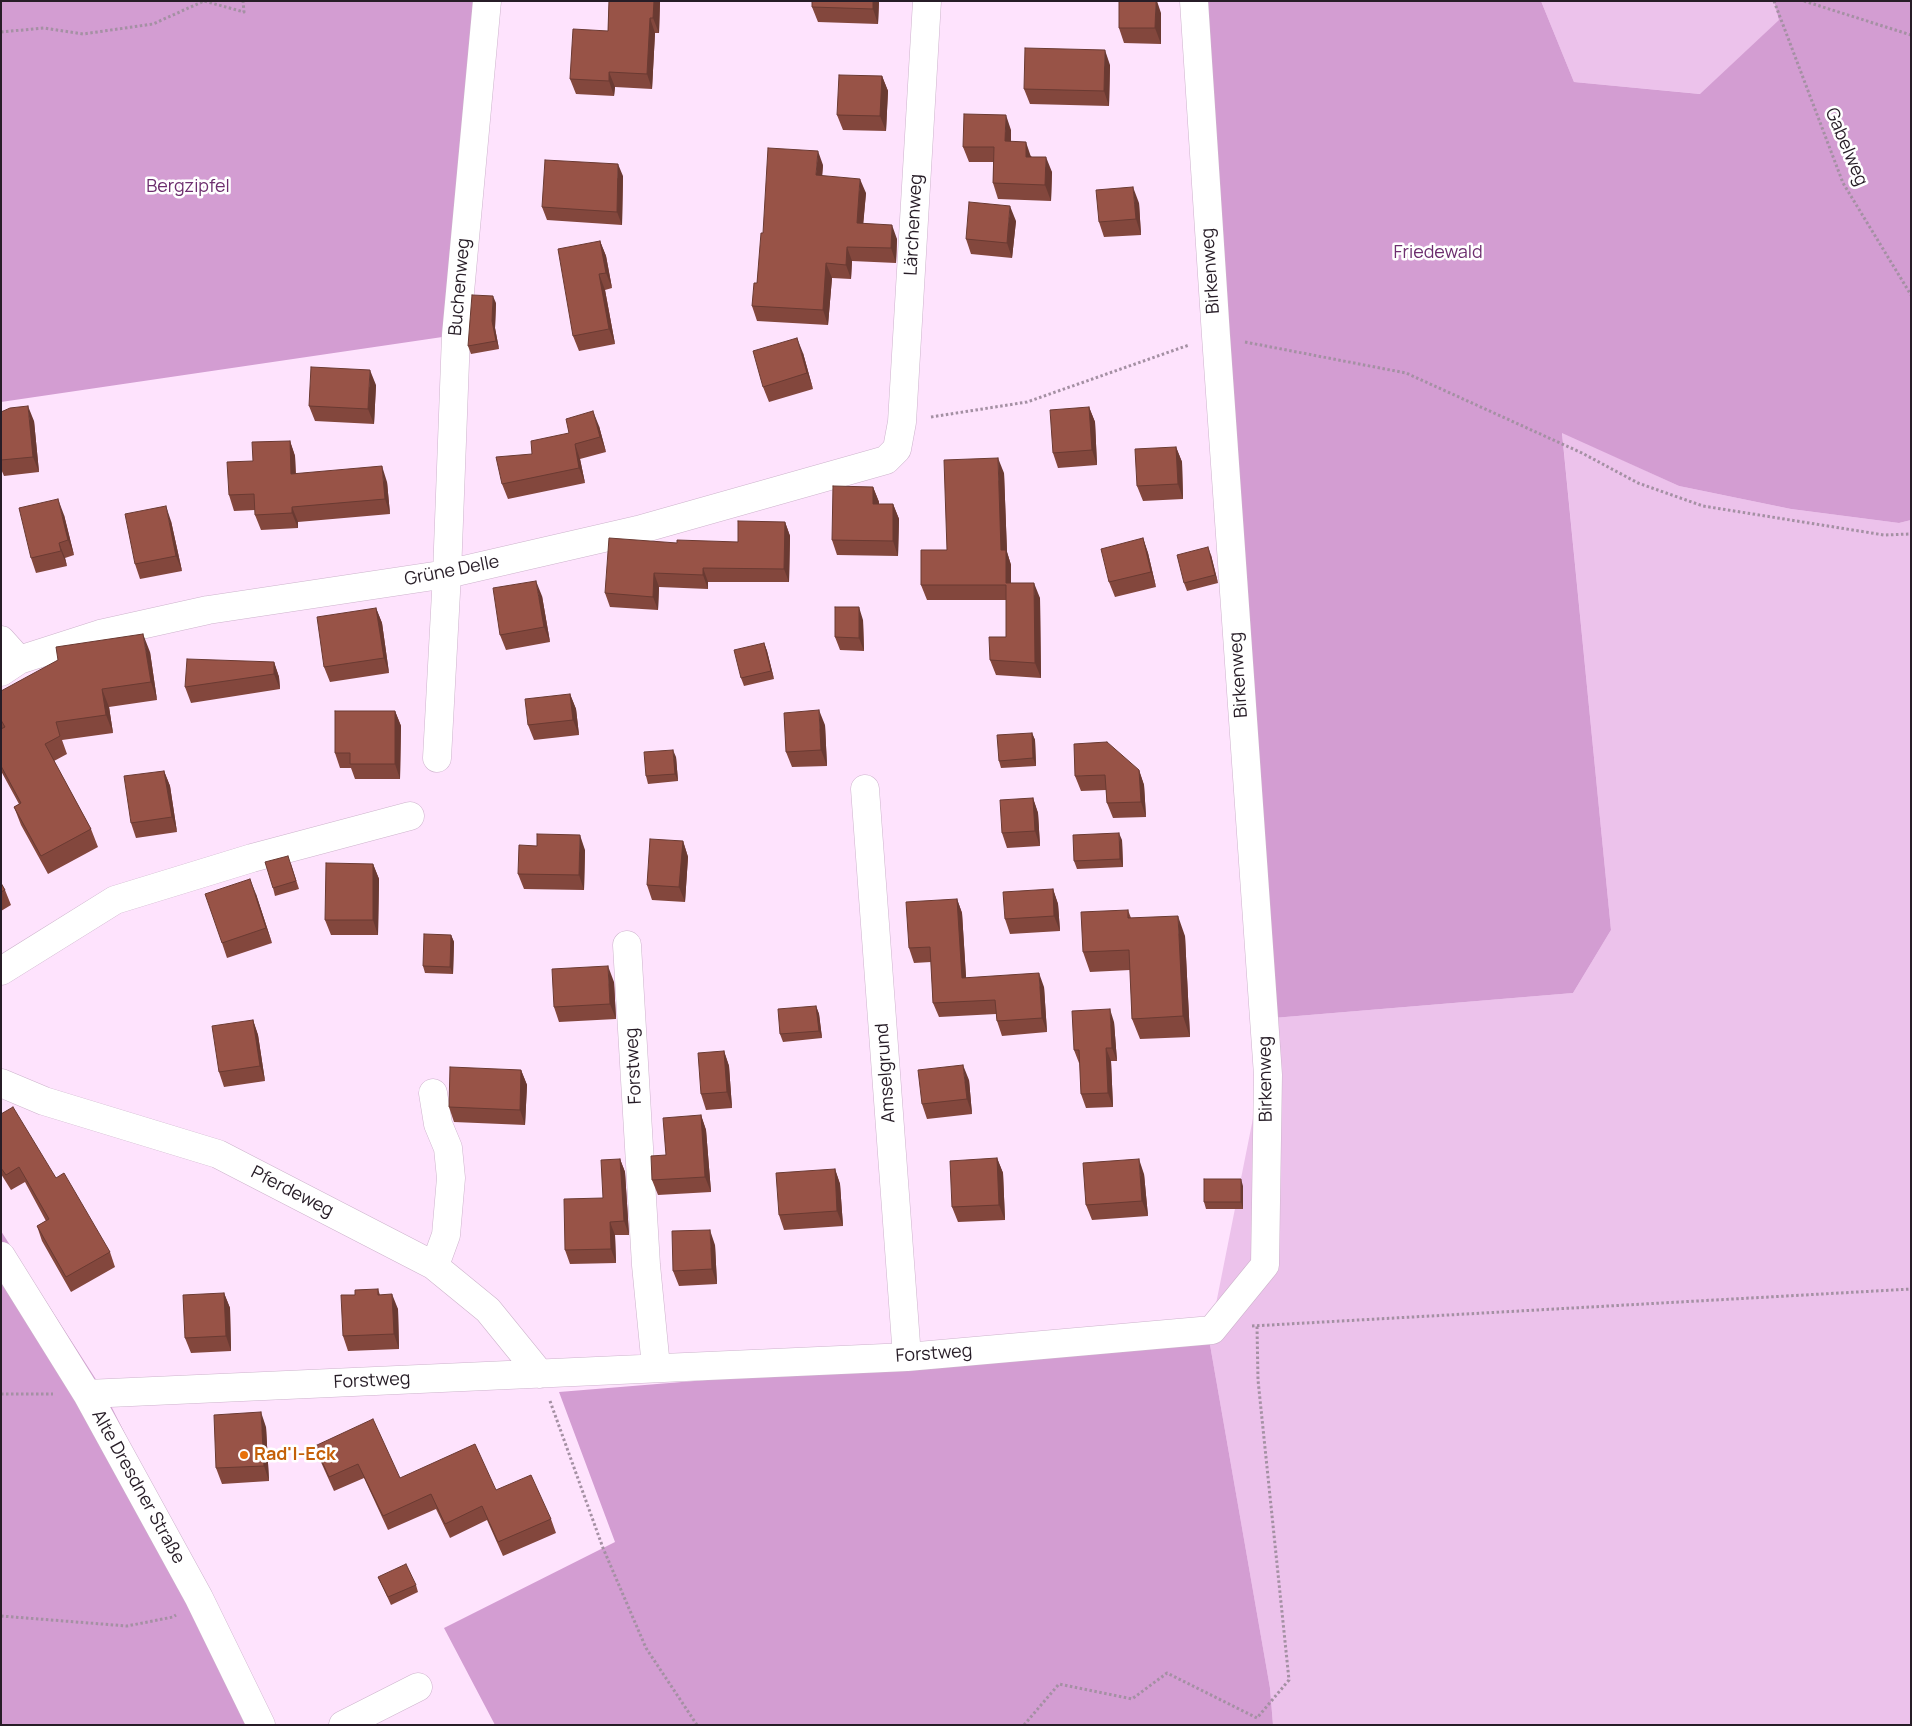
<!DOCTYPE html>
<meta charset="utf-8">
<style>
body{margin:0}
#map{position:relative;width:1912px;height:1726px;overflow:hidden;background:#fee3fd;font-family:Manrope,sans-serif}
canvas{display:block}
.frame{position:absolute;inset:0;border:2px solid #271d27;pointer-events:none}
</style>
<div id="map">
<canvas width="1912" height="1726"></canvas>
<div class="frame"></div>
</div>
<script>
const ctx = document.querySelector('canvas').getContext('2d');
ctx.lineJoin = 'round';
function fillPath(path, color) { ctx.fillStyle = color; ctx.fill(path, 'evenodd'); }
const shape = rows => new Path2D(rows.map(r => 'M' + r).join(''));
function trace(path, color, width, dash) { ctx.strokeStyle = color; ctx.lineWidth = width; ctx.lineCap = dash ? 'butt' : 'round'; ctx.setLineDash(dash || []); ctx.stroke(path); }
function write(font, color, halo, rows, align = 'center') {
  ctx.font = font + ' Manrope,sans-serif'; ctx.lineWidth = 5; ctx.setLineDash([]); ctx.textBaseline = 'middle'; ctx.strokeStyle = halo; ctx.fillStyle = color; for (const [text, x, y, turn = 0] of rows) {
    ctx.save(); ctx.translate(x, y); ctx.rotate((+turn || 0) * Math.PI / 180); ctx.textAlign = isNaN(turn) ? turn : align; if (halo) ctx.strokeText(text, 0, 0); ctx.fillText(text, 0, 0); ctx.restore();
  }
}
fillPath(shape([
 [1541,1,1774,1,1780,20,1701,94,1574,82],
 [1562,432,1679,486,1791,509,1899,523,1911,520,1911,1725,1273,1725,1270,1688,1209,1339,1273,1018,1573,993,1611,930]
]), '#ecc2eb');
fillPath(shape([
 [1,1,487,1,456,335,1,402],
 [1201,1,1541,1,1574,82,1700,94,1779,20,1774,1,1911,1,1911,520,1899,523,1791,509,1679,486,1562,433,1611,930,1573,993,1273,1018],
 [1,1231,104,1392,272,1725,1,1725],
 [1209,1339,1270,1688,1273,1725,495,1725,444,1628,615,1542,559,1392]
]), '#d39dd2');
const minor = shape([
 [1,640,19,660],
 [1,672,19,660,100,634,208,610,447,574,638,530,886,460,897,449,902,422,927,1],
 [437,758,447,574,456,335,487,1],
 [865,789,907,1357],
 [627,945,646,1265,656,1367],
 [1,971,115,900,252,858,410,816],
 [1,1083,44,1101,218,1154,433,1265,488,1310,540,1374],
 [433,1093,438,1124,448,1148,451,1178,446,1235,438,1257,433,1265],
 [1,1256,87,1394,199,1598,261,1725],
 [87,1394,907,1357,1212,1330,1265,1265,1268,1075,1216,336,1194,1],
 [343,1725,418,1687]
]);
trace(minor, '#cdb3cc', 29);
trace(shape([
 [1774,1,1843,183,1911,295],
 [1804,1,1911,35],
 [1,32,44,28,83,34,153,24,204,1,244,12,243,1],
 [1245,342,1406,373,1582,453,1638,483,1703,506,1884,535,1911,534],
 [931,417,1027,402,1189,345],
 [1252,1326,1911,1289],
 [1,1394,53,1394],
 [550,1401,603,1548,646,1648,697,1725],
 [1,1616,127,1626,173,1617,176,1615],
 [1024,1725,1059,1684,1132,1699,1167,1673,1257,1718,1289,1680,1258,1380,1257,1326]
]), '#a490a3', 3, [2.5, 2.5]);
trace(minor, '#fff', 28);
fillPath(shape([
 [609,1,660,1,659,33,655,33,652,89,615,87,614,96,576,94,570,79,608,31],
 [812,1,879,1,878,24,818,22,812,7],
 [1161,13,1161,44,1124,43,1119,28],
 [1110,65,1109,106,1030,104,1024,89],
 [882,76,888,91,886,131,843,130,837,115],
 [1011,130,1011,141,1052,172,1051,201,998,199,993,183,993,162,969,162,963,147],
 [823,165,822,176,866,193,863,224,897,239,896,263,852,261,851,279,832,278,828,325,757,321,752,306,757,283,763,233],
 [623,176,622,225,547,220,542,207],
 [1139,203,1141,235,1104,237,1099,222],
 [1016,221,1012,258,971,254,966,239],
 [600,241,606,256,612,288,605,290,615,344,579,351,573,336],
 [496,303,495,328,499,349,471,354,468,346],
 [803,353,813,389,769,402,763,387],
 [376,385,374,424,315,421,309,406],
 [1089,407,1095,422,1097,465,1058,468,1053,453],
 [1,412,34,421,39,472,4,476,1,469],
 [599,426,606,452,580,459,585,483,508,499,502,484,532,454],
 [290,441,295,456,296,474,387,482,390,514,298,522,298,528,261,530,255,515,255,510,234,511,229,495,253,461],
 [1176,447,1182,462,1183,499,1143,501,1137,486],
 [1004,473,1007,552,1011,565,1011,583,1040,598,1041,678,996,675,990,660,1006,637,1006,600,927,600,921,585],
 [873,487,879,502,879,504,893,504,899,519,898,556,837,555,832,540],
 [64,515,74,555,65,558,67,566,36,573,31,558],
 [171,521,182,571,140,579,135,564],
 [785,522,790,536,789,582,708,582,708,589,659,587,658,610,610,607,605,593,677,543,738,542],
 [1143,538,1148,553,1156,587,1115,597,1109,582],
 [1211,555,1218,583,1187,591,1184,583],
 [542,596,550,642,506,650,500,635],
 [376,608,382,623,389,673,330,682,324,667],
 [863,620,864,651,840,650,835,637],
 [764,643,767,651,774,679,744,686,741,678],
 [150,652,157,700,109,707,113,733,62,740,67,754,54,761,91,829,98,847,48,874,21,825,14,807,19,804,1,771,1,729,2,729,1,727,1,691],
 [274,662,279,677,280,689,191,703,185,687],
 [570,694,576,709,579,735,534,740,528,725],
 [395,711,401,726,400,779,355,779,351,768,340,768,335,753],
 [825,725,827,766,792,767,786,752],
 [1032,733,1035,740,1036,766,1001,768,999,761],
 [676,757,678,781,648,784,646,776],
 [1139,770,1144,785,1146,817,1113,818,1107,803,1106,790,1081,791,1075,776],
 [164,771,170,786,177,832,136,838,131,823],
 [1033,798,1038,813,1040,846,1007,848,1002,833],
 [1122,840,1123,867,1077,869,1074,861],
 [683,841,688,857,685,902,652,900,647,885],
 [585,850,584,890,524,889,518,874],
 [291,864,299,889,275,896,273,888],
 [373,864,379,879,378,935,331,935,325,920],
 [1,883,5,890,11,905,1,911],
 [1053,889,1058,904,1060,931,1010,934,1005,919],
 [256,894,272,943,227,958,222,943],
 [957,899,962,913,966,978,1044,987,1047,1032,1002,1036,997,1021,996,1014,939,1017,933,1003,931,962,914,963,909,948],
 [1128,910,1131,918,1185,936,1190,1037,1140,1039,1132,1019,1130,970,1090,972,1083,952],
 [451,935,454,942,453,974,425,973,423,966],
 [614,982,616,1019,559,1022,554,1007],
 [816,1006,819,1014,822,1038,783,1042,780,1034],
 [253,1020,258,1035,265,1081,224,1087,219,1072],
 [1114,1022,1117,1061,1111,1061,1113,1107,1086,1108,1081,1094,1080,1063,1079,1063,1074,1050],
 [724,1051,729,1066,732,1108,706,1110,701,1094],
 [521,1070,527,1085,525,1125,454,1122,449,1107],
 [969,1080,972,1114,927,1119,922,1104],
 [1,1114,56,1178,110,1252,115,1267,71,1292,42,1241,37,1226,46,1221,25,1182,11,1190,1,1174],
 [701,1115,706,1130,711,1192,658,1195,652,1180,666,1155],
 [997,1158,1003,1173,1005,1220,958,1222,952,1207],
 [620,1159,625,1172,629,1235,615,1235,616,1263,570,1264,565,1250,603,1198],
 [835,1169,840,1184,843,1226,784,1230,779,1215],
 [1144,1174,1148,1216,1092,1220,1086,1205],
 [1243,1186,1243,1209,1206,1209,1204,1202],
 [715,1245,717,1284,679,1286,673,1271],
 [378,1289,380,1295,398,1309,399,1349,348,1351,343,1336,355,1295],
 [224,1293,230,1308,231,1351,191,1353,185,1338],
 [266,1427,269,1481,222,1484,216,1468],
 [315,1446,400,1478,496,1490,551,1519,556,1533,503,1556,487,1520,450,1538,436,1509,388,1530,364,1478,334,1491,320,1460],
 [378,1577,416,1585,418,1592,391,1605]
]), '#83473d');
fillPath(shape([
 [654,1,660,1,659,33,653,18],
 [873,1,879,1,878,24,873,9],
 [1156,1,1157,1,1161,13,1161,44,1155,28],
 [650,18,655,33,652,89,647,74],
 [1105,50,1110,65,1109,106,1104,91],
 [609,72,615,87,614,96,609,81],
 [882,76,888,91,886,131,880,116],
 [1006,115,1011,130,1011,156,1005,141],
 [1026,142,1031,157,1026,157],
 [818,151,823,165,821,190,816,175],
 [1046,157,1052,172,1051,201,1045,185],
 [618,164,623,176,622,225,617,212],
 [860,179,866,193,862,238,857,223],
 [1133,187,1139,203,1141,235,1136,219],
 [1010,206,1016,221,1012,258,1007,243],
 [892,225,897,239,896,263,891,248],
 [600,241,606,256,612,288,606,273],
 [847,247,852,261,851,279,846,265],
 [826,263,832,278,828,325,823,310],
 [599,274,605,290,615,344,609,329],
 [493,296,496,303,495,328,499,349,496,341,492,321],
 [797,338,803,353,813,389,807,373],
 [370,370,376,385,374,424,368,409],
 [28,406,34,421,39,472,33,457],
 [1089,407,1095,422,1097,465,1092,450],
 [593,411,599,426,606,452,600,437],
 [290,441,295,456,296,489,291,474],
 [575,444,580,459,585,483,579,468],
 [1176,447,1182,462,1183,499,1178,484],
 [998,458,1004,473,1007,552,1011,565,1011,598,1006,583,1001,550],
 [382,466,387,482,390,514,385,499],
 [873,487,879,502,879,519,873,504],
 [58,499,64,515,74,555,68,540],
 [893,504,899,519,898,556,893,541],
 [166,506,171,521,182,571,176,556],
 [292,507,298,522,298,528,292,513],
 [785,522,790,536,789,582,784,569],
 [1143,538,1148,553,1156,587,1151,572],
 [59,543,65,558,67,566,61,551],
 [1208,547,1211,555,1218,583,1215,575],
 [703,568,708,582,708,589,703,575],
 [654,573,659,587,658,610,653,597],
 [536,581,542,596,550,642,544,627],
 [1034,583,1040,598,1041,678,1035,663],
 [859,607,863,620,864,651,859,638],
 [376,608,382,623,389,673,384,658],
 [143,634,150,652,157,700,151,682],
 [764,643,767,651,774,679,771,671],
 [274,662,279,677,280,689,274,674],
 [102,689,109,707,113,733,106,715],
 [570,694,576,709,579,735,573,720],
 [819,710,825,725,827,766,821,750],
 [395,711,401,726,400,779,395,764],
 [1032,733,1035,740,1036,766,1033,758],
 [673,750,676,757,678,781,675,774],
 [1139,770,1144,785,1146,817,1141,802],
 [164,771,170,786,177,832,172,817],
 [1033,798,1038,813,1040,846,1035,831],
 [1119,833,1122,840,1123,867,1120,859],
 [580,835,585,850,584,890,579,875],
 [683,841,688,857,685,902,679,887],
 [373,864,379,879,378,935,373,920],
 [250,879,256,894,272,943,266,928],
 [1053,889,1058,904,1060,931,1054,916],
 [957,899,962,913,967,992,962,978],
 [1178,916,1185,936,1190,1037,1183,1016],
 [451,935,454,942,453,974,450,967],
 [608,966,614,982,616,1019,610,1004],
 [1039,973,1044,987,1047,1032,1042,1018],
 [816,1006,819,1014,822,1038,819,1031],
 [1110,1009,1114,1022,1117,1061,1112,1048],
 [253,1020,258,1035,265,1081,260,1066],
 [1106,1048,1111,1061,1113,1107,1108,1093],
 [724,1051,729,1066,732,1108,727,1092],
 [963,1065,969,1080,972,1114,967,1099],
 [521,1070,527,1085,525,1125,520,1110],
 [701,1115,706,1130,711,1192,705,1177],
 [997,1158,1003,1173,1005,1220,999,1205],
 [620,1159,625,1172,629,1235,624,1221],
 [1139,1159,1144,1174,1148,1216,1142,1201],
 [835,1169,840,1184,843,1226,837,1211],
 [1241,1179,1243,1186,1243,1209,1241,1202],
 [610,1222,615,1235,616,1263,611,1249],
 [710,1230,715,1245,717,1284,712,1269],
 [224,1293,230,1308,231,1351,226,1336],
 [392,1294,398,1309,399,1349,394,1334],
 [261,1412,266,1427,269,1481,264,1466]
]), '#6a3a32');
const building = shape([
 [609,1,654,1,653,18,650,18,647,74,609,72,609,81,570,79,573,29,608,31,609,1],
 [812,1,873,1,873,9,812,7,812,1],
 [1119,1,1156,1,1155,28,1119,28,1119,1],
 [1025,48,1105,50,1104,91,1024,89,1025,48],
 [839,75,882,76,880,116,837,115,839,75],
 [964,114,1006,115,1005,141,1026,142,1026,157,1046,157,1045,185,993,183,994,147,963,147,964,114],
 [768,148,818,151,816,175,860,179,857,223,892,225,891,248,847,247,846,265,826,263,823,310,752,306,754,283,757,283,761,233,763,233,768,148],
 [545,160,618,164,617,212,542,207,545,160],
 [1133,187,1136,219,1099,222,1096,190,1133,187],
 [969,202,1010,206,1007,243,966,239,969,202],
 [600,241,606,273,599,274,609,329,573,336,558,249,600,241],
 [472,295,493,296,492,321,496,341,468,346,472,295],
 [797,338,807,373,763,387,753,351,797,338],
 [311,367,370,370,368,409,309,406,311,367],
 [28,406,33,457,1,460,1,412,10,408,28,406],
 [1089,407,1092,450,1053,453,1050,410,1089,407],
 [593,411,600,437,575,444,579,468,502,484,496,457,532,454,531,441,569,433,566,419,593,411],
 [290,441,291,474,382,466,385,499,292,507,292,513,255,515,254,494,229,495,227,462,253,461,252,442,290,441],
 [1176,447,1178,484,1137,486,1135,449,1176,447],
 [998,458,1001,550,1006,550,1006,583,1034,583,1035,663,990,660,989,637,1006,637,1006,585,921,585,921,550,947,550,944,460,998,458],
 [833,486,873,487,873,504,893,504,893,541,832,540,833,486],
 [58,499,68,540,59,543,61,551,31,558,19,508,58,499],
 [166,506,176,556,135,564,125,514,166,506],
 [738,521,785,522,784,569,703,568,703,575,654,573,653,597,605,593,609,538,677,543,677,540,738,542,738,521],
 [1143,538,1151,572,1109,582,1101,549,1143,538],
 [1208,547,1215,575,1184,583,1177,555,1208,547],
 [536,581,544,627,500,635,493,588,536,581],
 [835,607,859,607,859,638,835,637,835,607],
 [376,608,384,658,324,667,317,617,376,608],
 [143,634,151,682,102,689,106,715,56,722,60,736,45,744,91,829,41,856,14,807,21,803,1,766,1,729,5,727,1,720,1,691,58,660,56,647,143,634],
 [764,643,771,671,741,678,734,650,764,643],
 [187,659,274,662,274,674,185,687,187,659],
 [570,694,573,720,528,725,525,699,570,694],
 [819,710,821,750,786,752,784,713,819,710],
 [335,711,395,711,395,764,350,764,350,753,335,753,335,711],
 [1032,733,1033,758,999,761,997,735,1032,733],
 [1107,742,1139,770,1141,802,1107,803,1105,775,1075,776,1074,744,1107,742],
 [673,750,675,774,646,776,644,752,673,750],
 [164,771,172,817,131,823,124,776,164,771],
 [1033,798,1035,831,1002,833,1000,800,1033,798],
 [1119,833,1120,859,1074,861,1073,835,1119,833],
 [537,834,580,835,579,875,518,874,519,845,537,846,537,834],
 [650,839,683,841,679,887,647,885,650,839],
 [288,856,296,881,273,888,265,862,288,856],
 [326,863,373,864,373,920,325,920,326,863],
 [250,879,266,928,222,943,205,894,250,879],
 [1,883,5,890,1,892,1,883],
 [1053,889,1054,916,1005,919,1003,892,1053,889],
 [957,899,962,978,1039,973,1042,1018,997,1021,995,1000,933,1003,930,947,909,948,906,902,957,899],
 [1128,910,1128,918,1178,916,1183,1016,1132,1019,1129,950,1083,952,1081,912,1128,910],
 [424,934,451,935,450,967,423,966,424,934],
 [608,966,610,1004,554,1007,552,969,608,966],
 [816,1006,819,1031,780,1034,778,1009,816,1006],
 [1110,1009,1112,1048,1106,1048,1108,1093,1081,1094,1079,1050,1074,1050,1072,1011,1110,1009],
 [253,1020,260,1066,219,1072,212,1026,253,1020],
 [724,1051,727,1092,701,1094,698,1053,724,1051],
 [963,1065,967,1099,922,1104,918,1070,963,1065],
 [450,1067,521,1070,520,1110,449,1107,450,1067],
 [13,1107,56,1178,64,1173,110,1252,66,1277,37,1226,49,1219,19,1167,6,1175,1,1168,1,1114,13,1107],
 [701,1115,705,1177,652,1180,651,1156,666,1155,663,1118,701,1115],
 [997,1158,999,1205,952,1207,950,1161,997,1158],
 [620,1159,624,1221,610,1222,611,1249,565,1250,564,1199,603,1198,601,1160,620,1159],
 [1139,1159,1142,1201,1086,1205,1083,1163,1139,1159],
 [835,1169,837,1211,779,1215,776,1173,835,1169],
 [1204,1179,1241,1179,1241,1202,1204,1202,1204,1179],
 [710,1230,712,1269,673,1271,672,1231,710,1230],
 [378,1289,378,1295,392,1294,394,1334,343,1336,341,1295,355,1295,355,1290,378,1289],
 [224,1293,226,1336,185,1338,183,1295,224,1293],
 [261,1412,264,1466,216,1468,214,1415,261,1412],
 [373,1419,400,1478,475,1444,496,1490,531,1475,551,1519,498,1542,482,1506,445,1524,431,1494,383,1516,358,1464,329,1477,315,1446,373,1419],
 [406,1564,416,1585,388,1597,378,1577,406,1564]
]);
fillPath(building, '#985347');
trace(building, '#6a3a32', 1);
for (const [x, y, r, color] of [
 [244,1455,5,"#e8710a"]
]) { const dot = new Path2D(); dot.arc(x, y, r, 0, 2 * Math.PI); ctx.fillStyle = color; ctx.fill(dot); trace(dot, '#fff', 2); }
write('18px', '#271d27', '#fff', [
 ["Gabelweg",1846,147,67],
 ["Lärchenweg",914,225,-87],
 ["Birkenweg",1211,271,-94],
 ["Buchenweg",460,287,-85],
 ["Grüne Delle",452,571,-11],
 ["Birkenweg",1239,675,-94],
 ["Forstweg",634,1066,-93],
 ["Amselgrund",886,1073,-94],
 ["Birkenweg",1266,1079,-91],
 ["Pferdeweg",292,1192,27],
 ["Forstweg",934,1354,-4],
 ["Forstweg",372,1381,-3],
 ["Alte Dresdner Straße",138,1487,61]
]);
write('18px', '#6d2e6e', '#fff', [
 ["Bergzipfel",188,187],
 ["Friedewald",1438,253]
]);
write('bold 18px', '#c56008', '#fff', [
 ["Rad'l-Eck",254,1455]
], 'left');
</script>
